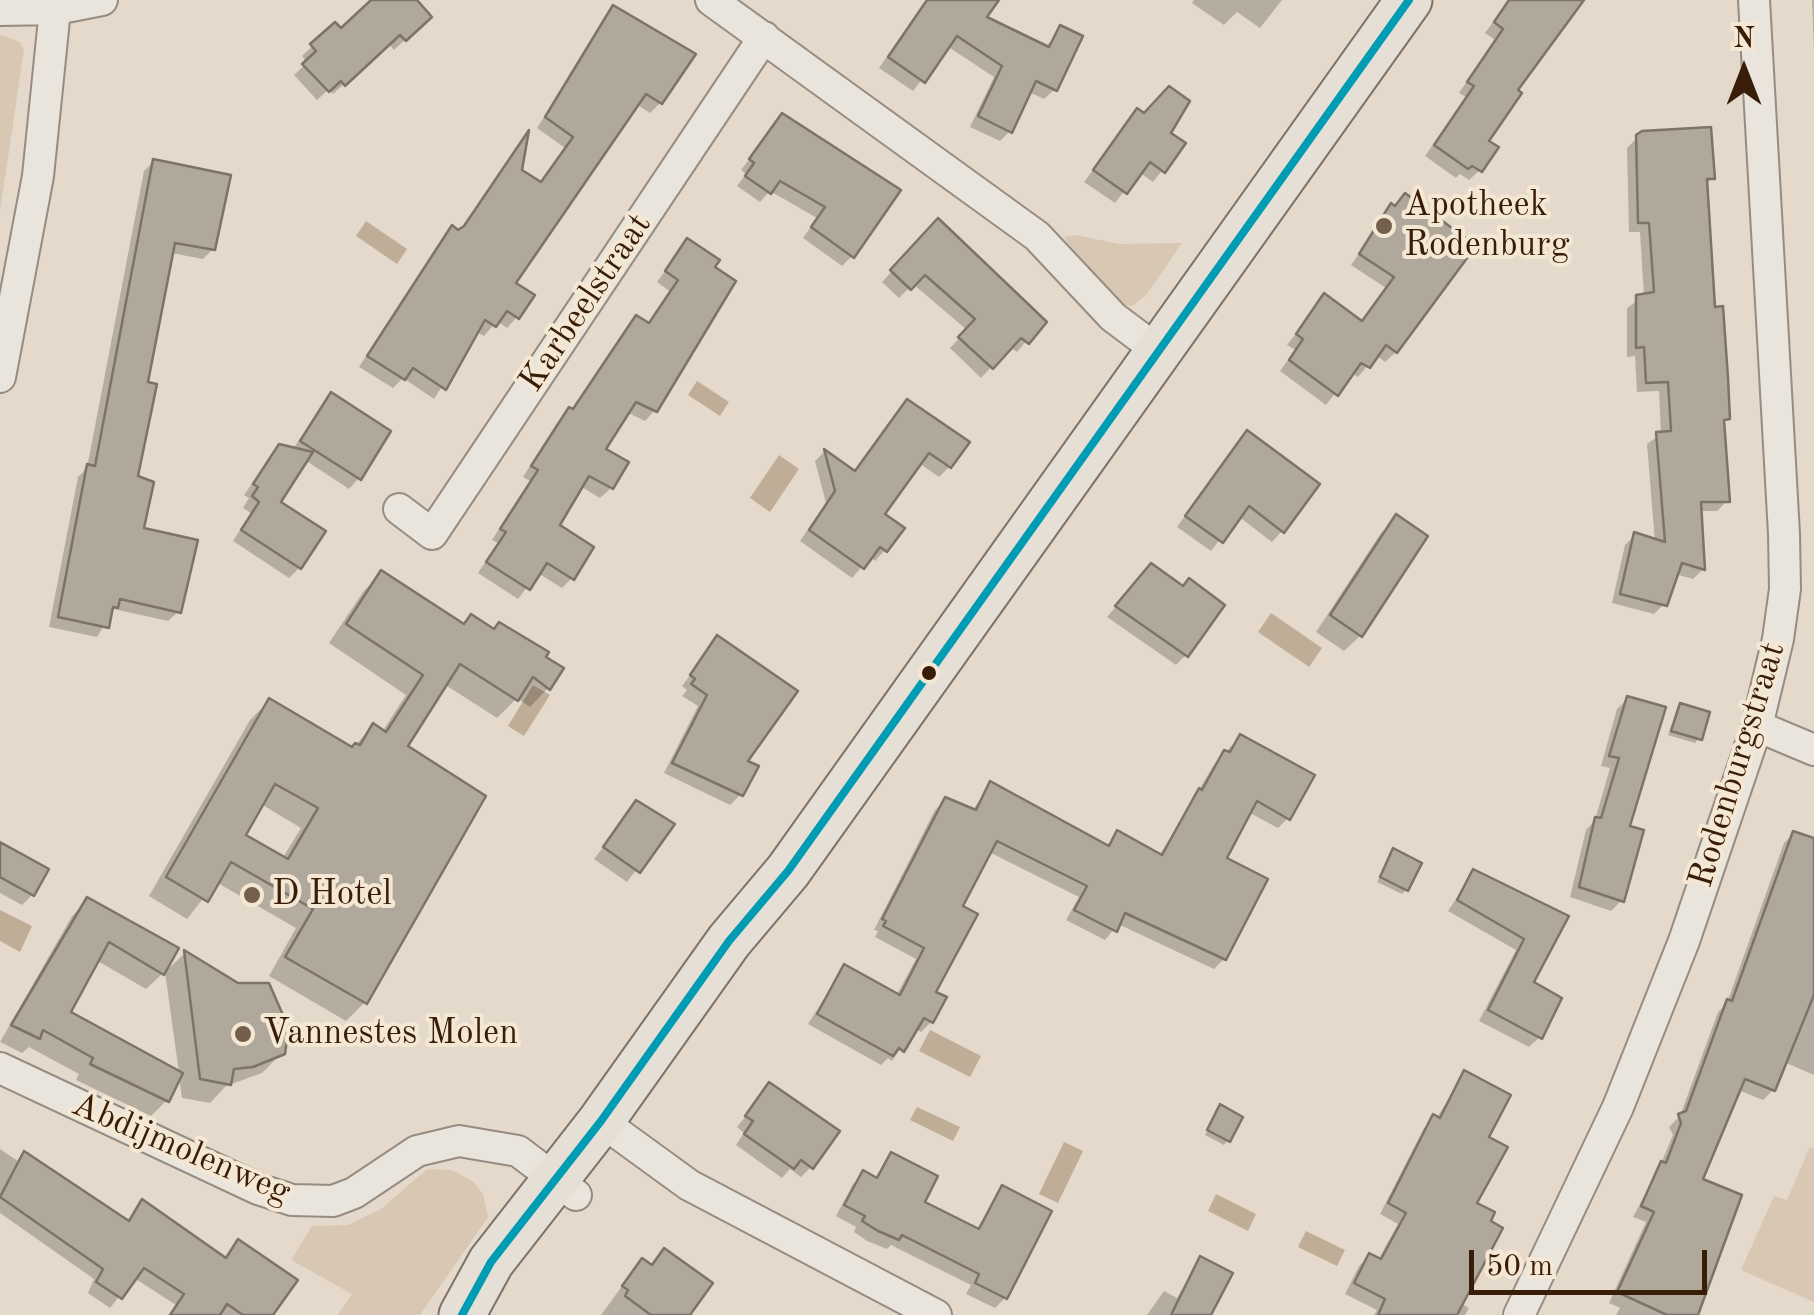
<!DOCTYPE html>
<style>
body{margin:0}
#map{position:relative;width:1814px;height:1315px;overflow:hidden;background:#e4d9ca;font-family:"Old Standard TT",serif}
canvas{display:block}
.north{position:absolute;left:1694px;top:20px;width:100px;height:100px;-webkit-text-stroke:8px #f4e8d5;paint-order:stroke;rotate:0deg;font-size:28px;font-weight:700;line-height:40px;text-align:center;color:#381d08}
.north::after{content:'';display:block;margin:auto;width:35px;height:45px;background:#381d08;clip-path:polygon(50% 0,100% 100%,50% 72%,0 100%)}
.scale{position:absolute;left:1469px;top:1250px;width:238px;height:45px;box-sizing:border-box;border:5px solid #381d08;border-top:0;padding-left:12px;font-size:30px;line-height:35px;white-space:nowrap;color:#381d08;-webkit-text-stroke:8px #f4e8d5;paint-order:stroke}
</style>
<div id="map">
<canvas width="1814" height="1315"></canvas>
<div class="north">N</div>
<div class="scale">50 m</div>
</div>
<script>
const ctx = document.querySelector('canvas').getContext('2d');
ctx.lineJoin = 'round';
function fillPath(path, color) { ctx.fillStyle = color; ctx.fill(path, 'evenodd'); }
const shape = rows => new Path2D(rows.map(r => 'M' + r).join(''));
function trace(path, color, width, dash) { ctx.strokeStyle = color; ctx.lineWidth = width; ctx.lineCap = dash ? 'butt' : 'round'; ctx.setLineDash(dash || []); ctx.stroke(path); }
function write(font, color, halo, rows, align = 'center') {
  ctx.font = font + ' "Old Standard TT",serif'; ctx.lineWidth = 8; ctx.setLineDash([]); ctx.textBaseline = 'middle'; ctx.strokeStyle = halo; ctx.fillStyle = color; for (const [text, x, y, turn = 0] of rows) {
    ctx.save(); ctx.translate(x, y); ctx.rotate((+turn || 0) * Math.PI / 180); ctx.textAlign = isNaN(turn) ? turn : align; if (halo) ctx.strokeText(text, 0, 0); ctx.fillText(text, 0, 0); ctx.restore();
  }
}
fillPath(shape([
 [0,34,20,42,24,50,0,211],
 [1075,235,1120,244,1182,243,1147,294,1132,306,1117,303,1071,248,1064,237],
 [1810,1147,1814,1149,1814,1302,1741,1270,1774,1196,1787,1200],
 [427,1169,452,1170,474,1182,483,1194,488,1217,420,1315,338,1315,352,1294,291,1260,312,1226,348,1225,381,1209]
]), '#d8c8b3');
fillPath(shape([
 [366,221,407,249,397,264,356,236],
 [697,381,729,402,720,416,688,395],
 [779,455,799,469,770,512,750,498],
 [1271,613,1322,648,1309,667,1258,632],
 [533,685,550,695,524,736,508,726],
 [0,910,32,926,20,952,0,941],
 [930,1030,981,1056,970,1077,919,1051],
 [917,1107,960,1127,953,1141,910,1120],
 [1064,1142,1083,1151,1058,1203,1039,1194],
 [1216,1194,1256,1214,1248,1231,1208,1211],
 [1306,1231,1345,1250,1337,1266,1298,1247]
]), '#c0ad97');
fillPath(shape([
 [375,0,413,0,429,17,394,50,388,43,333,94,329,89,317,100,294,75,307,63,302,56,335,25,340,31],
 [926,0,996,0,984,18,1045,48,1061,28,1055,89,1044,99,1029,92,1010,131,1000,141,970,127,994,77,947,46,913,91,879,68],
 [1194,0,1282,0,1260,28,1237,12,1224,25,1192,3],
 [1509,0,1581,0,1514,91,1486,142,1480,170,1469,180,1460,174,1456,178,1425,156,1466,97,1459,93,1495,40,1485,33],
 [1812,0,1814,0,1814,52],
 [614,8,660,103,650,113,636,104,512,283,517,317,507,328,497,321,484,336,477,332,434,399,403,378,393,388,359,367,442,239,452,229,458,233,525,137,520,171,540,184,565,148,537,128],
 [1137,111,1183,144,1153,182,1139,172,1115,203,1084,182],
 [783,116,852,256,842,266,803,238,817,218,770,191,760,202,737,186,746,174,741,170],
 [1638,137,1712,178,1705,186,1712,309,1728,418,1722,424,1727,501,1717,511,1699,511,1703,569,1693,579,1675,574,1664,604,1654,614,1612,603,1625,545,1635,535,1655,542,1647,444,1661,434,1659,391,1637,392,1635,356,1627,357,1627,308,1644,296,1640,232,1629,232,1627,148],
 [154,161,213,249,203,259,171,253,145,384,135,477,141,530,179,611,168,621,114,609,97,637,49,627,78,477,87,468,144,171],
 [1392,207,1396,352,1385,362,1376,355,1358,377,1351,373,1326,405,1280,371,1295,350,1287,345,1325,296,1360,323,1386,288,1351,265],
 [928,232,1043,322,1017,352,1010,347,981,378,950,348,967,330,913,284,899,298,882,282],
 [687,241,655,410,645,421,626,412,603,449,625,463,611,488,600,498,580,486,556,526,572,578,562,588,538,573,518,599,478,573,498,543,492,540,530,481,523,477,559,420,571,411,627,328,637,318,647,325,669,291,657,282],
 [332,395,359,478,349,489,305,460,277,503,299,568,289,578,233,541,251,513,243,508,249,498,244,495,270,457,280,447,292,450],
 [907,402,949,467,939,477,919,463,882,514,885,550,875,561,870,557,852,578,800,541,826,503,815,461,824,452,853,473],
 [1237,444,1282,531,1272,542,1238,516,1211,551,1177,527],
 [1397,518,1360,636,1344,651,1316,632,1381,533],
 [381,573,462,626,543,658,548,688,530,707,517,698,497,718,444,684,405,747,365,1002,346,1021,269,976,296,928,216,882,187,919,149,896,250,720,269,701,352,749,373,726,382,732,406,695,329,643,363,592],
 [261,804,301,828,282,859,242,836],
 [1142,576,1182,588,1186,655,1176,665,1107,617],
 [718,638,744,762,741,794,730,805,664,773,698,706,682,696,687,690,682,686],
 [1628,698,1622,900,1611,911,1570,897,1586,830,1595,820,1610,768,1601,766,1617,709],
 [1680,706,1699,738,1695,743,1668,735],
 [1240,737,1288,818,1278,828,1248,812,1224,859,1224,959,1214,969,1118,924,1105,940,1066,920,1079,897,989,852,960,907,933,993,931,1022,921,1032,915,1028,892,1061,888,1058,881,1065,808,1024,844,967,896,996,916,959,875,937,878,931,874,930,935,810,946,800,972,811,991,784,1105,847,1117,834,1159,856,1215,763],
 [636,804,671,825,627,882,594,859],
 [1794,833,1814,840,1814,1075,1784,1062,1773,1090,1763,1100,1738,1090,1700,1180,1706,1277,1711,1279,1695,1315,1616,1315,1620,1308,1609,1303,1646,1222,1633,1217,1660,1166,1673,1135,1669,1127,1680,1116,1718,1012,1727,1003,1784,843],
 [0,845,32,895,22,905,0,893],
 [1394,852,1406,890,1402,894,1377,882],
 [1474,872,1566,918,1531,983,1540,1037,1529,1047,1479,1021,1516,950,1448,911],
 [87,900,163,973,146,989,96,960,67,1013,179,1073,165,972,184,954,237,985,290,1037,282,1053,262,1073,226,1086,210,1103,182,1098,179,1076,167,1100,151,1116,76,1080,79,1074,29,1047,22,1053,0,1042,72,916],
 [1464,1074,1485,1138,1460,1303,1469,1308,1465,1315,1374,1315,1377,1310,1345,1294,1359,1266,1369,1256,1378,1260,1398,1224,1380,1214,1424,1128,1436,1119],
 [770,1085,811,1167,801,1177,790,1169,782,1178,736,1145,744,1133,737,1127],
 [1220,1108,1228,1140,1224,1145,1205,1135],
 [0,1149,18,1161,25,1154,126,1222,143,1202,224,1260,239,1243,266,1315,169,1315,176,1305,134,1278,110,1308,88,1293,94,1279,0,1213],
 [891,1155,922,1203,976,1230,1002,1188,1005,1298,995,1308,966,1294,971,1285,891,1245,887,1249,867,1241,854,1232,856,1227,836,1216,853,1184,863,1173,874,1179],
 [664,1252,687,1315,601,1315,633,1271,650,1267],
 [1200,1259,1208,1315,1147,1315,1164,1291,1177,1298]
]), '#0003');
const building = shape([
 [371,0,417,0,432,17,406,41,400,35,345,86,341,81,329,92,302,64,316,51,310,44,335,22,341,28,371,0],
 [927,0,999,0,987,17,1049,47,1060,25,1083,36,1057,91,1036,81,1012,133,978,116,1002,66,957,36,925,83,888,57,927,0],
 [1509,0,1584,0,1518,90,1522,93,1489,141,1499,147,1482,172,1472,166,1468,169,1434,145,1474,86,1467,82,1503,29,1494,22,1509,0],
 [613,5,696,54,662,104,646,94,516,283,535,295,519,319,507,311,496,327,485,320,446,390,413,368,405,380,367,356,452,225,458,230,464,226,529,130,522,170,541,182,573,137,545,117,613,5],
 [1169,86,1190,101,1171,133,1186,143,1165,173,1150,162,1127,194,1093,170,1137,108,1144,113,1169,86],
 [782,113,901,190,854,258,811,227,825,207,780,181,771,194,745,176,754,163,749,159,782,113],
 [1711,127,1715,179,1707,179,1715,307,1723,306,1728,378,1730,419,1724,420,1730,502,1701,502,1705,570,1682,563,1667,606,1620,594,1634,532,1665,542,1656,432,1671,431,1668,382,1646,383,1644,347,1636,348,1636,295,1654,292,1649,223,1638,223,1636,135,1642,131,1711,127],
 [153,159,231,175,215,250,175,243,148,382,157,384,138,476,154,482,144,528,198,540,181,613,120,599,118,608,113,607,109,628,58,617,87,464,95,466,153,159],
 [1405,193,1476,246,1397,353,1386,345,1370,368,1361,363,1338,396,1289,360,1303,339,1296,334,1324,293,1362,321,1394,277,1359,254,1391,203,1395,206,1405,193],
 [938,218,1047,322,1029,344,1021,338,993,369,958,337,975,319,925,275,911,290,890,270,938,218],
 [687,238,720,260,715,267,736,281,657,412,636,402,606,449,629,462,613,489,589,476,560,525,594,547,574,580,547,563,530,590,486,562,506,532,500,529,538,470,531,466,569,407,573,409,636,315,649,323,678,280,665,271,687,238],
 [331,392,391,431,361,480,300,441,331,392],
 [907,399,970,442,951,468,929,453,885,514,905,528,887,552,880,547,864,569,809,530,835,491,824,449,855,471,907,399],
 [1247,430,1320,484,1284,533,1249,506,1223,543,1185,516,1247,430],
 [279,444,313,452,281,502,326,531,301,569,241,530,259,502,252,496,258,487,253,484,279,444],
 [1396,514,1428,536,1362,637,1330,615,1396,514],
 [1151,563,1183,586,1189,578,1225,605,1188,657,1115,606,1151,563],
 [381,570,464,624,471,614,494,629,499,622,549,652,546,657,564,668,550,690,533,677,518,701,460,664,408,746,486,796,367,1004,285,957,313,909,231,862,208,902,166,877,269,698,352,747,355,743,360,745,373,723,386,732,423,675,346,624,381,570],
 [275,784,318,808,288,859,246,835,275,784],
 [717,635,798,691,748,761,759,766,743,796,672,763,707,695,691,684,695,679,690,675,717,635],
 [1627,696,1666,707,1630,826,1644,830,1624,902,1579,887,1595,817,1601,818,1619,758,1609,756,1627,696],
 [1680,703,1710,712,1702,740,1671,731,1680,703],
 [1240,734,1315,775,1290,820,1257,801,1227,858,1268,879,1226,960,1125,913,1117,932,1074,910,1087,886,997,841,963,906,978,914,936,992,947,997,933,1023,924,1018,904,1052,899,1048,893,1056,817,1014,844,964,900,995,924,948,883,926,886,921,882,919,945,797,976,810,990,781,1109,846,1117,830,1162,855,1199,788,1202,790,1224,750,1230,752,1240,734],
 [636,800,675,824,640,873,603,847,636,800],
 [1793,831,1814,838,1814,995,1775,1091,1745,1079,1703,1179,1742,1195,1698,1315,1667,1315,1617,1292,1654,1212,1641,1206,1661,1161,1666,1163,1681,1123,1678,1114,1686,1111,1727,999,1732,1001,1793,831],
 [0,842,49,869,34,896,0,877,0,842],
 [1393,848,1422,863,1408,891,1380,877,1393,848],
 [1473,869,1569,916,1534,982,1562,998,1542,1039,1488,1010,1524,939,1457,900,1473,869],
 [87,897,179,948,164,975,109,942,71,1012,183,1073,169,1102,90,1064,93,1058,43,1030,40,1039,11,1025,87,897],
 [184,950,238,983,269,983,293,1038,287,1040,285,1054,253,1067,234,1069,231,1085,200,1079,184,950],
 [1464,1070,1511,1095,1489,1137,1508,1147,1477,1203,1495,1212,1491,1221,1503,1228,1457,1315,1378,1315,1385,1299,1354,1283,1369,1253,1381,1259,1406,1213,1388,1203,1433,1114,1440,1118,1464,1070],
 [769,1082,840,1131,813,1169,801,1160,794,1169,744,1134,753,1121,745,1116,769,1082],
 [1220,1104,1243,1117,1230,1142,1207,1130,1220,1104],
 [24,1151,129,1221,142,1199,226,1258,238,1239,298,1280,273,1315,243,1315,227,1304,220,1315,170,1315,184,1294,144,1268,122,1299,96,1282,103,1269,0,1197,24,1151],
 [891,1152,938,1176,925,1202,979,1229,1002,1185,1052,1211,1007,1299,975,1283,979,1274,902,1235,899,1240,878,1231,862,1221,865,1216,844,1205,863,1170,877,1178,891,1152],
 [664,1248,713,1283,690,1315,651,1315,625,1296,628,1290,622,1286,642,1258,652,1265,664,1248],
 [1200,1256,1233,1273,1211,1315,1171,1315,1200,1256]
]);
fillPath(building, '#b1a89c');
trace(building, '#7d7368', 2.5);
const minor = shape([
 [711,0,1037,236,1113,317,1161,353],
 [0,10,56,9,102,0],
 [0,377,38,176,56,0],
 [399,509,432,534,764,37],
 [1757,726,1814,750],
 [0,1068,258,1189,292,1200,333,1201,354,1193,417,1151,459,1141,518,1151,576,1195],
 [601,1121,689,1185,936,1315],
 [1519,1315,1618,1107,1684,941,1757,726,1778,639,1785,589,1784,534,1754,0]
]);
const primary = shape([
 [462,1315,491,1262,601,1121,729,941,788,871,1409,0]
]);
trace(minor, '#968c81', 34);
trace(primary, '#7d7368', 49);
trace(minor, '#e9e4dc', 30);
trace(primary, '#e6dfd6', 45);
trace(shape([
 [462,1315,491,1262,601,1121,729,941,788,871,1409,0]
]), '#009cb4', 8);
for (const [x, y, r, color] of [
 [1384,226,10,"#745f4c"],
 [929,673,9,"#381d08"],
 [252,895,10,"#745f4c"],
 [243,1034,10,"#745f4c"]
]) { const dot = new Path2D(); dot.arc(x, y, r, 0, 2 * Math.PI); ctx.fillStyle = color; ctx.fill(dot); trace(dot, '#f4e8d5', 4); }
write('35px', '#381d08', '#f4e8d5', [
 ["Apotheek",1404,206],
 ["Rodenburg",1404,246],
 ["D Hotel",272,895],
 ["Vannestes Molen",263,1034]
], 'left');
write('35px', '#381d08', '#f4e8d5', [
 ["Karbeelstraat",586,303,-56],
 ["Rodenburgstraat",1738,765,-73],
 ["Abdijmolenweg",181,1149,23]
]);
</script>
